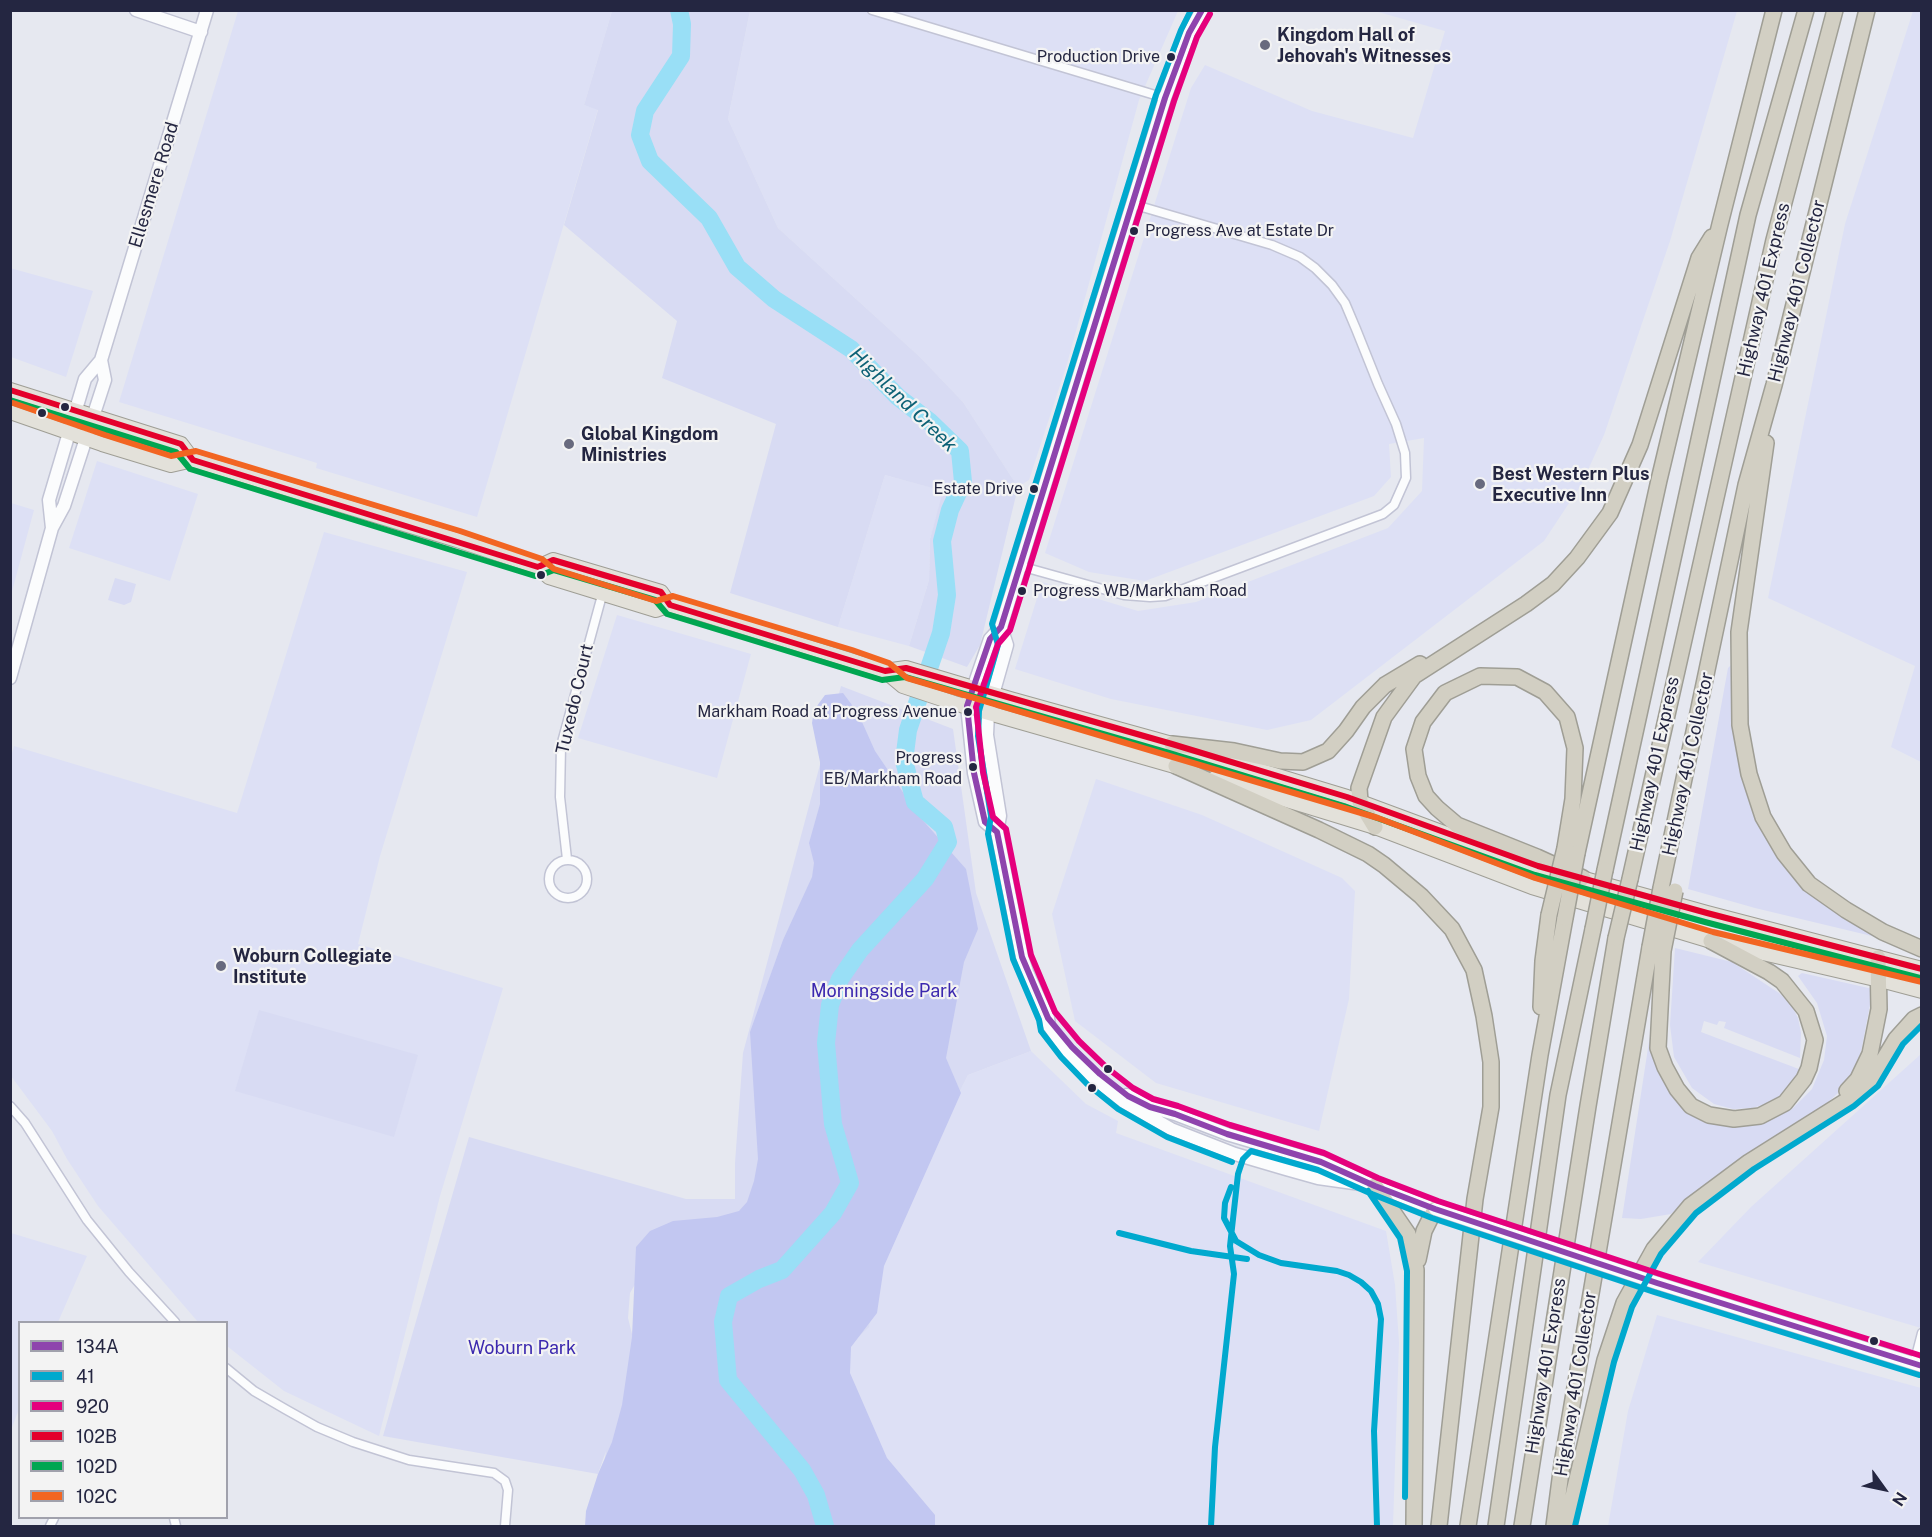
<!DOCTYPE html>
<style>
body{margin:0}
#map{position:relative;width:1932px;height:1537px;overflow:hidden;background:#e6e8f0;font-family:"Public Sans",sans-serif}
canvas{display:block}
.frame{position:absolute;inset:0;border:12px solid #242641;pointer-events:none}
.legend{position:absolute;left:18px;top:1321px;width:210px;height:198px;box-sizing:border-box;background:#f3f3f3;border:2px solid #a0a1ac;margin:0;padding:8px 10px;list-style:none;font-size:18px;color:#242641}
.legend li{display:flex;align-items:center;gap:12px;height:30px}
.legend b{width:30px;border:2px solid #a0a1ac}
.north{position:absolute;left:1854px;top:1459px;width:60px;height:60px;-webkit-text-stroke:4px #f3f3f3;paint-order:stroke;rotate:123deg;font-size:16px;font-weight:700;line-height:24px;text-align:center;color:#242641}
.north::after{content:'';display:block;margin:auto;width:21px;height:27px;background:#242641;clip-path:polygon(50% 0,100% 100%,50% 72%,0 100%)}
</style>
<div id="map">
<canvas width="1932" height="1537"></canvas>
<div class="frame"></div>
<ul class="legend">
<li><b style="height:8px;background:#8e44ad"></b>134A</li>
<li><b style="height:8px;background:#00a9ce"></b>41</li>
<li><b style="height:8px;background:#e5007d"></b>920</li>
<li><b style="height:8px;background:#e4002b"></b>102B</li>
<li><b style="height:8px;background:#00a651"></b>102D</li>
<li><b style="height:8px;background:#f26522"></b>102C</li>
</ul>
<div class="north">N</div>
</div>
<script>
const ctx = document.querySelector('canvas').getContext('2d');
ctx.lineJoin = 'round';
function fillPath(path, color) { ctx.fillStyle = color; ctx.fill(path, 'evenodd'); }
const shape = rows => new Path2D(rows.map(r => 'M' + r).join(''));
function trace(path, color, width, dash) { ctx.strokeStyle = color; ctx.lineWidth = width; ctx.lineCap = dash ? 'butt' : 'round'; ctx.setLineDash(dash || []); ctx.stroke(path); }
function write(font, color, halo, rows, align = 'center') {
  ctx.font = font + ' "Public Sans",sans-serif'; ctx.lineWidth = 4.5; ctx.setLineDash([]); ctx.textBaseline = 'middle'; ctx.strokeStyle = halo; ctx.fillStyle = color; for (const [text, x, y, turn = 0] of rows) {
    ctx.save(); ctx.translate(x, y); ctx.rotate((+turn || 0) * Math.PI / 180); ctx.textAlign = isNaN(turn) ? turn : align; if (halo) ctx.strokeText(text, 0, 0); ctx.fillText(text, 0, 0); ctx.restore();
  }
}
fillPath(shape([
 [238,11,612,11,584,105,598,109,477,517,316,468,317,463,119,402],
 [750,11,1178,11,1139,100,1067,364,1029,480,1018,487,963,402,920,357,778,228,728,119],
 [1375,11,1737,11,1670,241,1604,435,1581,485,1544,541,1311,720,1267,730,1111,699,1015,669,1042,582,1138,611,1196,602,1388,528,1422,491,1424,438,1389,444,1391,477,1374,496,1145,581,1089,572,1045,553,1191,88,1205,65,1312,111,1413,138,1445,31],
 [1913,11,1922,11,1921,762,1891,747,1915,666,1768,598,1845,224],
 [10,268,93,291,66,377,11,357],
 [97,461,198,494,170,581,69,548],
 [885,475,944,491,930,539,929,580,909,646,838,627],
 [11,503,34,510,11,595,10,503],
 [324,532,467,572,380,856,358,944,503,988,440,1196,379,1436,284,1391,227,1346,226,1322,198,1322,98,1206,67,1159,52,1131,11,1076,10,760,14,746,237,813],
 [617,615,751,654,717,778,578,738],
 [1096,779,1202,815,1342,878,1355,891,1349,999,1319,1131,1156,1083,1075,1021,1052,914],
 [1031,1051,1086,1104,1118,1121,1116,1133,1386,1231,1395,1285,1399,1342,1393,1526,919,1526,833,1360,881,1248,968,1075],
 [1921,1054,1921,1328,1698,1262,1751,1207],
 [11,1233,87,1256,58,1322,20,1322,19,1409,11,1430],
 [1657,1315,1921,1388,1921,1526,1608,1526,1628,1411]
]), '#dde0f5');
fillPath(shape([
 [612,11,750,11,728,119,778,228,920,357,963,402,1018,487,980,645,967,667,909,646,929,580,930,539,943,491,885,475,838,627,730,593,776,424,662,378,677,321,564,225,598,110,584,105],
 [115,578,136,584,131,602,124,605,108,600],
 [1732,664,1736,742,1778,855,1880,938,1755,908,1688,889,1728,668],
 [841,686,953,729,976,893,1031,1051,968,1075,881,1248,869,1327,833,1360,594,1526,606,1451,598,1474,383,1436,469,1137,686,1199,735,1199,735,1163,743,1053],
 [645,1267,632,1334,628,1318,630,1293],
 [1675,948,1732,962,1779,993,1791,1004,1798,1018,1801,1033,1800,1058,1724,1028,1726,1022,1719,1021,1717,1025,1704,1021,1701,1032,1804,1071,1777,1101,1752,1108,1733,1109,1714,1104,1692,1088,1674,1057,1670,1025],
 [1802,973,1873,989,1862,1047,1853,1079,1823,1107,1714,1179,1671,1214,1641,1219,1622,1218,1650,1035,1655,1036,1684,1104,1762,1122,1792,1109,1812,1089,1824,1060,1827,1036,1817,1003,1798,976],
 [259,1010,418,1055,394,1137,235,1091]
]), '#d8dbf3');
fillPath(shape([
 [843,693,858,713,875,751,919,816,966,869,978,929,964,962,946,1058,961,1093,884,1266,877,1313,851,1347,850,1373,887,1458,935,1515,935,1526,585,1526,586,1511,598,1474,612,1442,622,1405,632,1337,636,1247,650,1231,673,1221,717,1217,739,1211,747,1202,754,1181,758,1159,750,1032,783,940,812,877,814,863,809,843,820,804,820,762,812,723,814,710,825,695]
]), '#c2c7f1');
trace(shape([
 [679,10,682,24,681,56,645,111,640,135,650,161,709,218,737,267,774,299,851,349,898,397,929,421,960,451,963,482,950,510,942,541,947,595,941,633,908,730,904,761,915,802,944,827,948,842,925,879,860,950,840,979,830,1005,826,1043,833,1124,850,1183,833,1213,782,1270,759,1279,729,1296,723,1322,728,1380,802,1470,816,1495,825,1526]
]), '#99dff6', 18);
const street = shape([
 [872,10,1165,98],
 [1020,566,1124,595,1150,597,1165,596,1383,514,1394,505,1406,478,1405,453,1396,424,1378,384,1356,329,1345,303,1332,285,1315,268,1300,257,1272,245,1132,204],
 [567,859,560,797,561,746,607,577],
 '549 879a19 19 0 1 1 38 0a19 19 0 1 1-38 0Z',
 [10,1106,25,1123,87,1220,129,1272,175,1322],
 [1914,1364,1922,1333],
 [226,1368,254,1391,285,1409,317,1427,353,1442,409,1460,494,1473,505,1481,508,1490,505,1526],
 [174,1518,176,1526],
 [50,1526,54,1518]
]);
const secondary = shape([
 [136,10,201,32],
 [52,528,49,500,85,379,101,360,207,10],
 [1001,627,1007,645,988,712,987,735,1000,816,997,832,1022,957,1027,972,1048,1018,1049,1026,1067,1051,1093,1078,1124,1102,1171,1129,1235,1154,1286,1169,1318,1178,1375,1186],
 [10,678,52,528,64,506,105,380,101,360],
 [997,832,985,822,974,773,967,706,990,639,1001,627,1165,98,1189,33,1202,10],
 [1127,1095,1150,1107,1175,1114,1227,1134,1321,1162,1375,1186,1435,1209],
 [1657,1283,1922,1366]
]);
const primary = shape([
 [10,390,181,444,193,460],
 [10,412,102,444,171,465,193,460,457,540,538,567,549,577,656,610,670,605,699,613,885,671,903,686,954,703,1185,769],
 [538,567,553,560,661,592,670,605],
 [885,671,906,668,1010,699,1172,744,1347,797,1506,856,1538,866,1707,913,1922,969],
 [1215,778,1375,827,1532,887,1711,941,1888,982,1922,991]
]);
const highway = shape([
 [1766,443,1739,632,1740,725,1749,774,1763,817,1784,853,1809,884,1846,910,1883,932,1922,949],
 [1172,744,1234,751,1280,761,1303,762,1328,751,1346,731,1363,707,1385,685,1420,664],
 [1176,766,1319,830,1368,854,1384,865,1421,896,1452,929,1474,970,1484,1016,1491,1062,1491,1107,1475,1199,1439,1526],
 [1375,827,1360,802,1359,788,1384,717,1414,676,1526,604,1553,584,1577,558,1610,513,1640,445,1699,258,1712,237],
 [1565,848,1573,799,1575,748,1567,717,1545,692,1517,677,1480,676,1445,693,1423,722,1414,749,1418,776,1426,796,1437,808,1457,825,1537,857,1583,878],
 [1577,853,1659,480,1720,224,1774,10],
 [1605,870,1748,215,1806,10],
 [1630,879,1774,240,1835,10],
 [1661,888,1746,485,1774,385,1867,10],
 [1663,951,1658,1048,1665,1067,1677,1089,1691,1106,1709,1115,1734,1119,1760,1116,1785,1103,1804,1079,1809,1068,1815,1040,1806,1011,1782,981,1769,972,1711,941],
 [1541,1007,1543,961,1549,915],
 [1847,1091,1858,1079,1870,1054,1879,1009,1878,958],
 [1375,1186,1408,1234,1416,1270,1414,1526],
 [1418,1260,1424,1231,1435,1209],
 [1468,1526,1540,1055,1565,918],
 [1496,1526,1558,1095,1593,929],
 [1522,1526,1588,1106,1616,938],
 [1554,1526,1562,1464,1650,947],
 [1566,1526,1605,1360,1624,1303,1654,1249,1690,1206,1749,1162,1849,1099,1872,1079,1896,1039,1914,1019,1922,1015]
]);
trace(street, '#c2c4d5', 11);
trace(secondary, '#c2c4d5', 15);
trace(primary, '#9f9e95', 16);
trace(highway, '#9f9e95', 18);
trace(street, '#fbfcfd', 8);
trace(secondary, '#fbfcfd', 12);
trace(primary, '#e3e1da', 14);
trace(highway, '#d2cfc3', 15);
const secondaryBridge = shape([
 [1435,1209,1657,1283]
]);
const highwayBridge = shape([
 [1549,915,1565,848],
 [1565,918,1577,853],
 [1593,929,1605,870],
 [1616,938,1630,879],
 [1650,947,1661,888],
 [1663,951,1675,891]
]);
trace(secondaryBridge, '#c2c4d5', 15, []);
trace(highwayBridge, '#9f9e95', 18, []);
trace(secondaryBridge, '#fbfcfd', 12);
trace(highwayBridge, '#d2cfc3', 15);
trace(shape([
 [1202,10,1189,33,1165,98,1001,627,990,639,967,706,974,773,985,822,997,832,1022,957,1048,1018,1072,1047,1100,1074,1128,1096,1150,1107,1175,1114,1227,1134,1321,1162,1375,1186,1435,1209,1657,1283,1922,1366]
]), '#8e44ad', 6);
trace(shape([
 [1191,10,1181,30,1156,95,992,624,998,645,979,711,978,736,991,816,988,834,1013,959,1039,1020,1041,1031,1061,1057,1087,1084,1118,1109,1167,1137,1232,1162],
 [1231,1187,1225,1203,1224,1218,1236,1241,1259,1255,1281,1263,1337,1271,1349,1275,1361,1282,1371,1291,1378,1304,1381,1319,1374,1431,1377,1526],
 [1368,1191,1400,1238,1407,1271,1405,1497],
 [1119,1233,1191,1251,1247,1259],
 [1211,1526,1215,1447,1234,1274,1230,1246,1238,1174,1243,1159,1251,1151,1318,1170,1372,1194,1432,1218,1654,1292,1919,1375],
 [1575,1526,1614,1362,1632,1307,1661,1254,1696,1213,1754,1169,1854,1106,1878,1086,1903,1044,1922,1025]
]), '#00a9ce', 6);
trace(shape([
 [1210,14,1197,37,1174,101,1010,630,998,644,976,707,983,772,993,817,1006,829,1031,955,1055,1012,1079,1041,1106,1067,1133,1088,1153,1099,1178,1106,1230,1125,1324,1153,1378,1178,1438,1201,1660,1274,1922,1356]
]), '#e5007d', 6);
trace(shape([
 [10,390,181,444,193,460,538,567,553,560,661,592,670,605,885,671,906,668,1172,744,1347,797,1538,866,1707,913,1922,969]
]), '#e4002b', 6);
trace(shape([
 [10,400,176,452,190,469,535,576,541,575,554,570,655,600,667,614,882,680,905,677,1169,753,1344,806,1535,875,1705,922,1920,978]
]), '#00a651', 6);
trace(shape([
 [13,403,105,435,171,456,196,451,460,531,542,559,554,569,656,601,673,596,852,650,889,663,907,678,1378,818,1535,878,1713,932,1922,982]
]), '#f26522', 6);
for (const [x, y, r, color] of [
 [1265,45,6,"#686a7e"],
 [1171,57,5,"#242641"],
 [1134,231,5,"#242641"],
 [65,407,5,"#242641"],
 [42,413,5,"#242641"],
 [569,444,6,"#686a7e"],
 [1480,484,6,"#686a7e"],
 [1034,489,5,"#242641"],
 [541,575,5,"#242641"],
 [1022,591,5,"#242641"],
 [968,712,5,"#242641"],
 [973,767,5,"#242641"],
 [221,966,6,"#686a7e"],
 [1108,1069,5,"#242641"],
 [1092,1088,5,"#242641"],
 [1874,1341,5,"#242641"]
]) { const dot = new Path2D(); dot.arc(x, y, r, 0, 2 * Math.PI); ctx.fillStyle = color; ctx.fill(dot); trace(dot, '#f3f3f3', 2); }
write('16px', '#242641', '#f3f3f3', [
 ["Production Drive",1160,57],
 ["Progress Ave at Estate Dr",1145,231,"left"],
 ["Estate Drive",1023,489],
 ["Progress WB/Markham Road",1033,591,"left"],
 ["Markham Road at Progress Avenue",957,712],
 ["Progress",962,758],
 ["EB/Markham Road",962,779]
], 'right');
write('bold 18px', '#242641', '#f3f3f3', [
 ["Kingdom Hall of",1277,35],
 ["Jehovah's Witnesses",1277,56],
 ["Global Kingdom",581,434],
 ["Ministries",581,455],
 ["Best Western Plus",1492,474],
 ["Executive Inn",1492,495],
 ["Woburn Collegiate",233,956],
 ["Institute",233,977]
], 'left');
write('18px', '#242641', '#f3f3f3', [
 ["Ellesmere Road",154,185,-73],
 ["Highway 401 Express",1764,290,-77],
 ["Highway 401 Collector",1797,291,-76],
 ["Tuxedo Court",575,699,-77],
 ["Highway 401 Express",1655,764,-78],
 ["Highway 401 Collector",1688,764,-78],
 ["Highway 401 Express",1546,1366,-81],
 ["Highway 401 Collector",1576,1384,-81]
]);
write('18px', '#3c29af', '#f3f3f3', [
 ["Morningside Park",884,991],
 ["Woburn Park",522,1348]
]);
write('italic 20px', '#0d6276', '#f3f3f3', [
 ["Highland Creek",903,400,44]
]);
</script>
